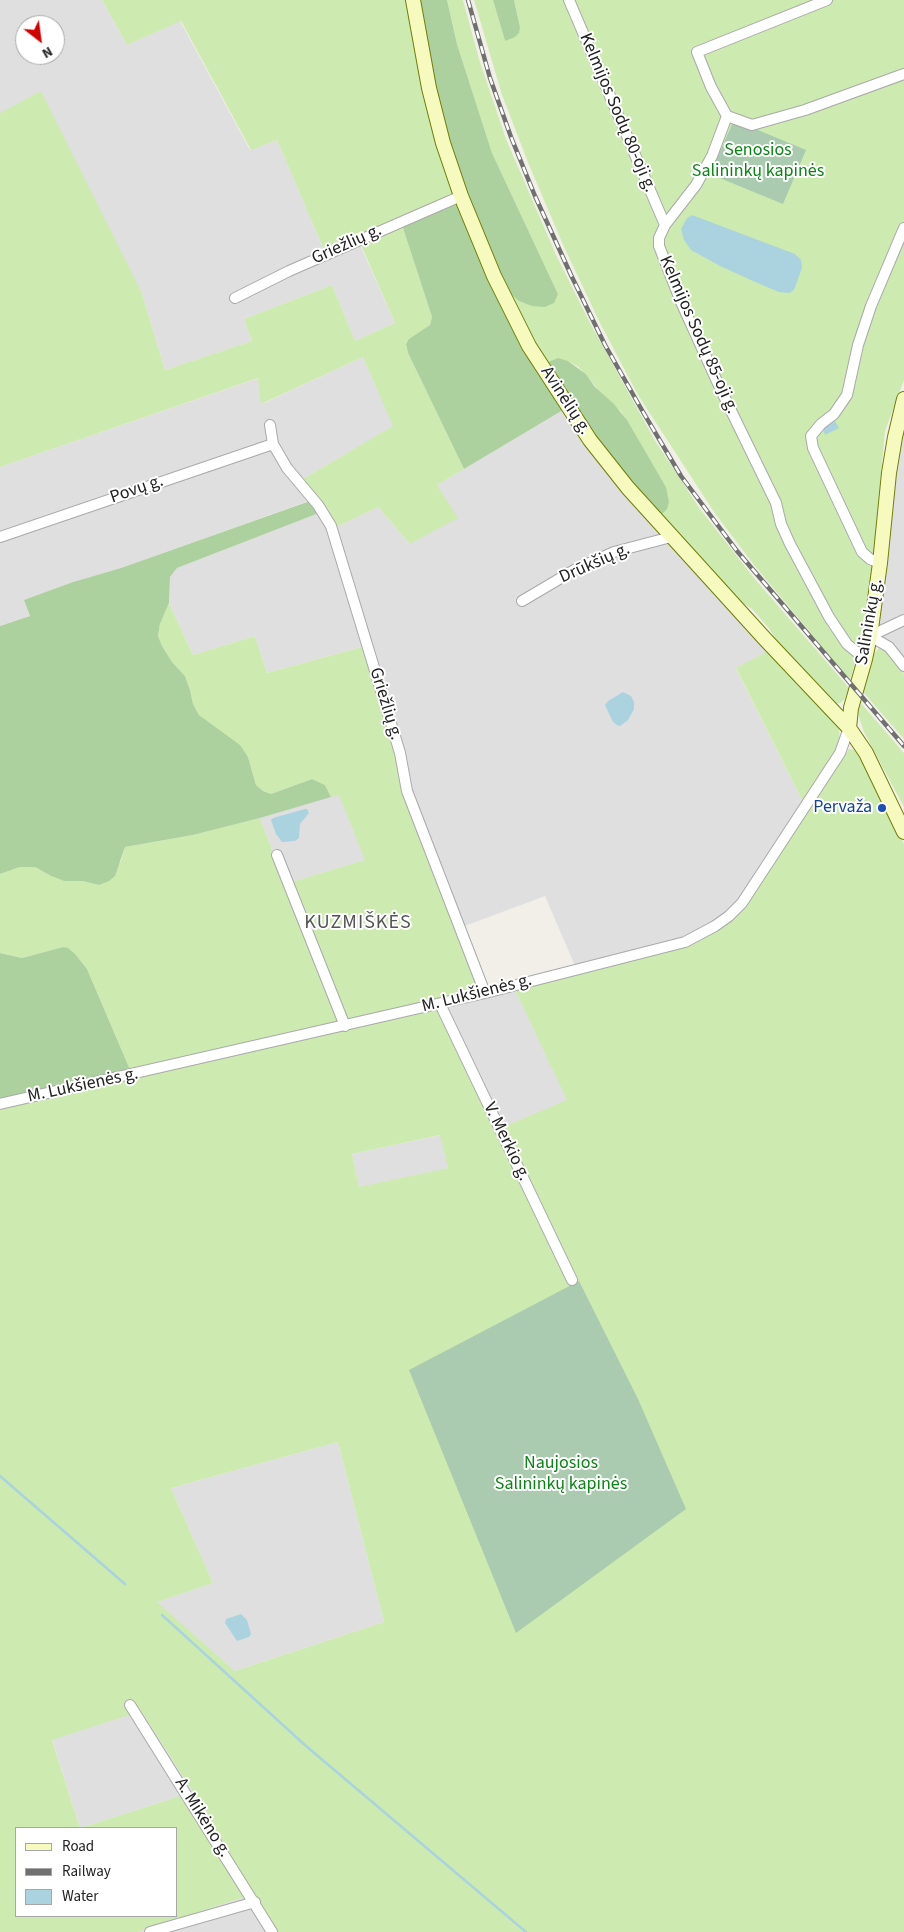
<!DOCTYPE html>
<meta charset="utf-8">
<style>
body{margin:0}
#map{position:relative;width:904px;height:1932px;overflow:hidden;background:#f2efe9;font-family:"Source Sans 3",sans-serif}
canvas{display:block}
.legend{position:absolute;left:15px;top:1827px;width:162px;height:90px;box-sizing:border-box;background:#fff;border:1px solid #a7a7a7;margin:0;padding:6px 9px;list-style:none;font-size:15px;color:#222}
.legend li{display:flex;align-items:center;gap:10px;height:25px}
.legend b{width:25px;border:1px solid #a7a7a7}
.north{position:absolute;left:15px;top:15px;width:50px;height:50px;box-sizing:border-box;background:#fff;border:1px solid #a7a7a7;border-radius:50%;rotate:150deg;font-size:14px;font-weight:700;line-height:20px;text-align:center;color:#222}
.north::after{content:'';display:block;margin:auto;width:18px;height:22px;background:#d40000;clip-path:polygon(50% 0,100% 100%,50% 72%,0 100%)}
</style>
<div id="map">
<canvas width="904" height="1932"></canvas>
<ul class="legend">
<li><b style="height:6px;background:#f7fabf"></b>Road</li>
<li><b style="height:6px;background:#707070"></b>Railway</li>
<li><b style="height:14px;background:#aad3df"></b>Water</li>
</ul>
<div class="north">N</div>
</div>
<script>
const ctx = document.querySelector('canvas').getContext('2d');
ctx.lineJoin = 'round';
function fillPath(path, color) { ctx.fillStyle = color; ctx.fill(path, 'evenodd'); }
const shape = rows => new Path2D(rows.map(r => 'M' + r).join(''));
function trace(path, color, width, dash) { ctx.strokeStyle = color; ctx.lineWidth = width; ctx.lineCap = dash ? 'butt' : 'round'; ctx.setLineDash(dash || []); ctx.stroke(path); }
function write(font, color, halo, rows, align = 'center') {
  ctx.font = font + ' "Source Sans 3",sans-serif'; ctx.lineWidth = 4; ctx.setLineDash([]); ctx.textBaseline = 'middle'; ctx.strokeStyle = halo; ctx.fillStyle = color; for (const [text, x, y, turn = 0] of rows) {
    ctx.save(); ctx.translate(x, y); ctx.rotate((+turn || 0) * Math.PI / 180); ctx.textAlign = isNaN(turn) ? turn : align; if (halo) ctx.strokeText(text, 0, 0); ctx.fillText(text, 0, 0); ctx.restore();
  }
}
fillPath(shape([
 [0,0,102,0,127,45,180,21,250,150,277,140,324,250,356,236,395,323,355,341,332,285,244,319,252,341,165,370,141,291,0,113],
 [25,25,55,25,55,55,25,55],
 [363,357,394,426,303,479,317,498,121,568,73,582,25,600,30,616,0,626,0,467,259,378,262,404],
 [563,410,593,454,618,487,768,651,736,669,803,802,743,894,731,908,719,919,692,933,673,940,575,966,545,896,462,927,406,778,336,527,378,507,410,544,437,485],
 [904,420,904,674,886,652,877,626,899,444],
 [319,513,334,543,362,647,267,673,255,636,193,655,169,603,170,577,177,568],
 [339,794,366,860,285,884,260,818],
 [515,990,568,1100,496,1130,437,1008],
 [441,1135,448,1168,359,1188,352,1154],
 [338,1442,384,1622,235,1671,156,1602,213,1583,171,1488],
 [141,1710,193,1792,80,1828,52,1739],
 [254,1894,276,1932,137,1932]
]), '#e0dfdf');
fillPath(shape([
 [102,0,408,0,457,202,402,225,432,317,430,325,406,344,408,353,464,469,437,485,458,518,410,544,378,507,336,527,303,479,393,426,363,357,261,404,258,378,0,467,0,113,41,91,141,291,165,370,252,341,244,319,332,285,355,341,395,323,357,236,324,250,277,140,251,150,181,21,127,45],
 [447,0,463,0,479,59,506,139,557,257,589,321,654,439,700,509,754,578,849,688,844,700,840,703,836,704,832,703,782,649,768,627,752,609,731,595,661,515,666,487,621,411,602,395,586,374,577,366,568,361,546,363,525,328,506,289,558,294,492,153,457,44],
 [474,0,493,0,505,41,520,27,514,0,904,0,904,380,885,431,868,617,850,680,754,565,714,512,638,395,600,323,564,247,529,165,502,95],
 [169,603,193,655,255,636,267,673,362,647,396,752,478,990,131,1072,87,969,76,955,63,947,22,958,0,953,0,874,20,867,35,867,51,876,64,881,82,881,99,885,121,861,125,847,193,835,260,818,285,884,365,860,339,795,331,797,325,785,312,779,271,794,263,791,256,785,248,757,199,715,193,704,190,690,185,676,172,662,162,646,158,636,160,624],
 [879,648,886,652,904,674,904,739,863,692,872,656],
 [768,651,835,721,839,729,840,740,837,748,803,802,736,668],
 [860,702,904,753,904,807,864,732,858,714],
 [849,749,854,750,860,756,904,844,904,1932,276,1932,254,1894,137,1932,0,1932,0,1109,437,1008,496,1130,567,1100,515,990,671,951,730,921,742,910,751,897],
 [440,1135,448,1168,359,1187,352,1154],
 [338,1442,384,1622,235,1671,157,1602,213,1583,171,1488],
 [141,1711,193,1792,80,1828,52,1740],
 [16,1828,176,1828,176,1916,16,1916]
]), '#cdebb0');
fillPath(shape([
 [418,0,447,0,457,44,492,153,558,294,554,303,545,307,532,306,519,301,506,289,476,222,451,146,433,82],
 [493,0,514,0,520,27,519,33,515,37,505,41],
 [457,202,563,410,464,469,408,353,406,344,409,339,430,325,432,317,402,225],
 [558,358,568,361,586,374,595,387,614,404,627,420,666,487,669,502,667,509,661,515,615,461,586,423,546,363],
 [310,501,319,513,177,568,170,577,169,603,160,624,158,636,162,646,172,662,185,676,190,690,193,704,199,715,240,745,248,757,256,785,263,791,271,794,312,779,325,785,331,797,260,818,193,835,125,847,115,876,109,881,99,885,82,881,64,881,51,876,35,867,20,867,0,874,0,626,30,616,24,600,73,582,121,568],
 [63,947,68,948,76,955,87,969,131,1072,0,1101,0,953,22,958]
]), '#add19e');
fillPath(shape([
 [734,120,806,150,783,204,710,174],
 [579,1281,638,1399,686,1509,516,1633,409,1370]
]), '#aacbaf');
fillPath(shape([
 [692,215,795,254,801,260,802,268,794,290,789,293,779,292,762,285,720,266,691,250,684,240,681,229,687,218],
 [835,421,839,428,825,435,823,429],
 [623,692,631,696,634,702,634,709,628,720,620,726,617,725,613,722,605,705,608,701],
 [305,809,307,809,309,813,300,824,299,838,295,841,282,842,276,834,271,820,273,818],
 [241,1614,247,1620,251,1634,249,1637,237,1641,225,1623,226,1619]
]), '#aad3df');
trace(shape([
 [0,1476,125,1584],
 [162,1615,306,1746,526,1932]
]), '#aad3df', 2.5);
const minor = shape([
 [569,0,665,225],
 [827,0,697,52,711,87,727,116,712,156,696,185,665,225,659,238,659,246,681,302,720,388,776,503,781,524,790,544,829,617,847,644,865,659],
 [727,116,752,125,805,110,904,74],
 [235,298,289,271,461,196],
 [270,425,273,444,287,468,318,505,331,526,400,753,407,791,485,993],
 [0,537,273,444],
 [880,563,870,559,862,552,813,448,811,436,821,424,834,414,847,395,858,345,871,306,904,228],
 [522,601,576,569,614,552,671,537],
 [870,636,889,647,904,666],
 [870,636,904,620],
 [277,855,345,1026],
 [440,1004,572,1280],
 [0,1104,485,993,685,942,715,926,729,916,742,903,840,753,849,728],
 [130,1705,272,1932],
 [150,1932,255,1902]
]);
const secondary = shape([
 [413,0,429,88,443,143,461,196,494,276,529,346,590,440,628,488,765,639,849,728,866,753,904,832],
 [849,728,851,708,865,659,870,636,880,563,889,473,895,437,904,399]
]);
trace(minor, '#a9a9a9', 12);
trace(secondary, '#707d05', 16);
trace(minor, '#fff', 10);
trace(secondary, '#f7fabf', 14);
const rail = shape([
 [468,0,490,78,511,137,535,196,571,275,605,345,643,412,681,476,737,551,904,746]
]);
trace(rail, '#707070', 4.5);
trace(rail, '#fff', 2.5, [8]);
for (const [x, y, r, color] of [
 [882,808,5,"#1a4fb4"]
]) { const dot = new Path2D(); dot.arc(x, y, r, 0, 2 * Math.PI); ctx.fillStyle = color; ctx.fill(dot); trace(dot, '#fff', 2); }
write('18px', '#222', '#fff', [
 ["Kelmijos Sodų 80-oji g.",617,113,67],
 ["Griežlių g.",347,245,-24],
 ["Kelmijos Sodų 85-oji g.",698,335,66],
 ["Avinėlių g.",565,401,57],
 ["Povų g.",137,490,-19],
 ["Drūkšių g.",595,564,-24],
 ["Salininkų g.",870,622,-80],
 ["Griežlių g.",385,704,73],
 ["M. Lukšienės g.",477,994,-14],
 ["M. Lukšienės g.",83,1086,-12],
 ["V. Merkio g.",506,1142,64],
 ["A. Mikėno g.",202,1818,58]
]);
write('18px', '#0c8416', '#fff', [
 ["Senosios",758,151],
 ["Salininkų kapinės",758,172],
 ["Naujosios",561,1464],
 ["Salininkų kapinės",561,1485]
]);
write('18px', '#164399', '#fff', [
 ["Pervaža",872,808]
], 'right');
ctx.letterSpacing = '1px';
write('20px', '#555', '#fff', [
 ["KUZMIŠKĖS",358,924]
]);
ctx.letterSpacing = '0px';
</script>
